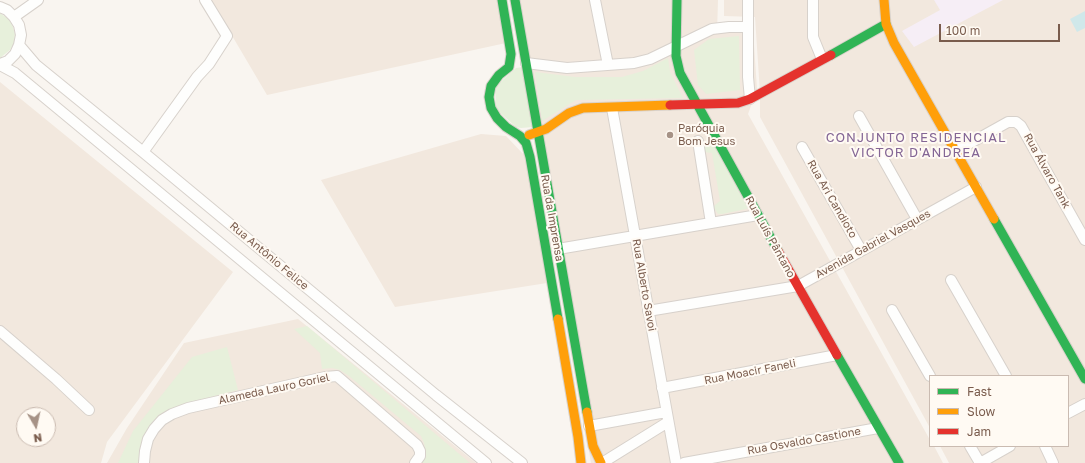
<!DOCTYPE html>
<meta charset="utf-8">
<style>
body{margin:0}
#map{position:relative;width:1085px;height:463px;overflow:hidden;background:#f9f5f0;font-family:"Golos Text",sans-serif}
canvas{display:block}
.legend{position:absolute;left:929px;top:375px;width:140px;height:72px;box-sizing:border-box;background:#fffaf3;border:1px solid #cabbb1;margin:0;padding:5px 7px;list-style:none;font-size:12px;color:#7a5c4d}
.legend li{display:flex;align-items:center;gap:8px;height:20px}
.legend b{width:20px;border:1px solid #cabbb1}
.north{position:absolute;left:16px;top:407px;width:40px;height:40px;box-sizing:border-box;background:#fffaf3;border:1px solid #cabbb1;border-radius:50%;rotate:171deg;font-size:11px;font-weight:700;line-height:16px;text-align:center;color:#7a5c4d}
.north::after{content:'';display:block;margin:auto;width:14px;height:18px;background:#a69286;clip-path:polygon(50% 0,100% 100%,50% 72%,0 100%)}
.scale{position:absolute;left:939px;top:24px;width:121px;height:18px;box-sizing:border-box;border:2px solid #7a5c4d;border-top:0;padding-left:5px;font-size:12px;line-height:14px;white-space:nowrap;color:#7a5c4d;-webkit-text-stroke:3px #fffaf3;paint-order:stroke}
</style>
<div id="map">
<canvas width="1085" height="463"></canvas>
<ul class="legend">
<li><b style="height:5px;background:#30b455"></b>Fast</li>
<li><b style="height:5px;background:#ff9f0a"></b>Slow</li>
<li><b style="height:5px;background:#e5322d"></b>Jam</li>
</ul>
<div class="north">N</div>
<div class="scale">100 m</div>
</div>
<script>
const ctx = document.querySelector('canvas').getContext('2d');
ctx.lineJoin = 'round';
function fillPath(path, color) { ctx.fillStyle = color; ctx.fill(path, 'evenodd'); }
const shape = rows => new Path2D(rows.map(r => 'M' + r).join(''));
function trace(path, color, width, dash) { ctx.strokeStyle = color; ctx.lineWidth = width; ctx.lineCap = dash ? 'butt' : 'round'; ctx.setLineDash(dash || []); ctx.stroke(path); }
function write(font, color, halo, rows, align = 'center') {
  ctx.font = font + ' "Golos Text",sans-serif'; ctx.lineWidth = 4; ctx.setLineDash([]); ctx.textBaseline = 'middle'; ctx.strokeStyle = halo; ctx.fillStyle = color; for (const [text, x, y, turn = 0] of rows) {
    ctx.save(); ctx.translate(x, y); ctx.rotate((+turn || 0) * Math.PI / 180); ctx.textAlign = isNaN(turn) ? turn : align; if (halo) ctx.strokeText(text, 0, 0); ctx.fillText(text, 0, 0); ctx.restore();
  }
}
fillPath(shape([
 [211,0,499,0,506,43,267,95],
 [510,0,718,0,717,33,753,30,757,89,748,114,930,440,930,446,934,446,943,463,591,463],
 [724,0,1085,0,1085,463,949,463,940,446,1068,446,1068,376,930,376,930,428,760,117,760,93,755,17,724,16],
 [0,82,233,272,107,442,101,463,0,463],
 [24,415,48,415,48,439,24,439],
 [481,134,506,136,526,157,547,283,395,307,321,180],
 [298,319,476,463,107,463,127,428,184,343]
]), '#f2e8de');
fillPath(shape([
 [934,0,1003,0,914,47,902,31,940,10]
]), '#f6eef6');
fillPath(shape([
 [0,13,9,19,13,27,15,34,14,43,10,50,0,58],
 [739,36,740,90,706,94,698,85,694,50,709,39],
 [668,58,670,72,683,98,576,100,542,121,535,72,575,77,622,77,643,71],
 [523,67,533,127,521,128,516,127,496,109,495,87,516,68],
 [709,136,748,208,746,209,722,214,718,214,714,208,714,206,720,201,712,153,703,152,703,150],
 [307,326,470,463,422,463,426,453,424,443,421,436,349,376,340,370,332,368,322,369,320,353,294,329],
 [227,347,238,390,180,405,169,410,159,417,140,463,118,463,133,431,192,357]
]), '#e7f0db');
fillPath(shape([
 [1085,11,1085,28,1077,32,1070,19]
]), '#d0e8ea');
const street = shape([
 [595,0,608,65],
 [748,0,748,77,750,99],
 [813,0,813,37,822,59],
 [0,7,7,10,14,17,19,25,21,35,19,45,15,54,8,61,0,64],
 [14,17,38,0],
 [19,45,36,65,143,152,436,395,522,463],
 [526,63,567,68,634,63,650,59,712,29,729,27,748,27],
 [0,65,15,73,486,463],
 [612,108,676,463],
 [859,116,917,219],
 [698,141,711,223],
 [802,147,861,250],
 [956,151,1008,122,1016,122,1021,126,1085,240],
 [143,152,197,77,209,64,227,36,205,0],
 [558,249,758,215],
 [951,280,1006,376],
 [892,310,930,376],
 [648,311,798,286,976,187],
 [0,331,56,379,89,410],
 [662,388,837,355],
 [1068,413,1085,404],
 [589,426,666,412],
 [970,446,980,463],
 [1045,446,1053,463],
 [144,463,145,451,148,439,154,429,162,420,172,414,188,408,325,377,337,376,417,445,420,451,420,456,415,463],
 [602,463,668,422],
 [684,463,878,428],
 [980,463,1010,446]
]);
const fast = shape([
 [502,0,511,54,509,67,499,75,491,86,489,97,491,108,497,118,506,127,520,136,526,143,530,157,558,319],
 [515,0,587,412],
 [677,0,676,56,680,73,778,251],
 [831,55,886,24],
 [994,219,1085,379],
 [837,355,899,463]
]);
const slow = shape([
 [884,0,886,24,894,43,994,219],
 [529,135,546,129,569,113,583,108,670,105],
 [558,319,578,437,581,463],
 [587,412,593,446,601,463]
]);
const jam = shape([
 [670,105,738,103,750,99,831,55],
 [778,251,837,355]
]);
trace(street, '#d7d1cb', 12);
trace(fast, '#d9d2cb', 11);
trace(slow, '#d9d2cb', 11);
trace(jam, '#d9d2cb', 11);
trace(street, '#fefefd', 10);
trace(fast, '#30b455', 9);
trace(slow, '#ff9f0a', 9);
trace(jam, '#e5322d', 9);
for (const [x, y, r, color] of [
 [670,135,4,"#a69286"]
]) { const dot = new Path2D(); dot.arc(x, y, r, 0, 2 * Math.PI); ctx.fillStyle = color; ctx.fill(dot); trace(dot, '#fffaf3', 1.5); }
write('11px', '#7a5c4d', '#fffaf3', [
 ["Paróquia",678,129],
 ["Bom Jesus",678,142]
], 'left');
write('11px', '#7a5c4d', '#fffaf3', [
 ["Rua Álvaro Tank",1047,171,61],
 ["Rua Ari Candioto",832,199,60],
 ["Rua da Imprensa",552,218,80],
 ["Rua Luís Pântano",770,237,61],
 ["Avenida Gabriel Vasques",873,244,-29],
 ["Rua Antônio Felice",269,256,40],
 ["Rua Alberto Savoi",644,285,80],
 ["Rua Moacir Faneli",750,372,-11],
 ["Alameda Lauro Goriel",274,389,-12],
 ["Rua Osvaldo Castione",804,441,-10]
]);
ctx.letterSpacing = '1px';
write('13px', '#846695', '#fffaf3', [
 ["CONJUNTO RESIDENCIAL",916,138],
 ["VICTOR D'ANDREA",916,153]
]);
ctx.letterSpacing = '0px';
</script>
